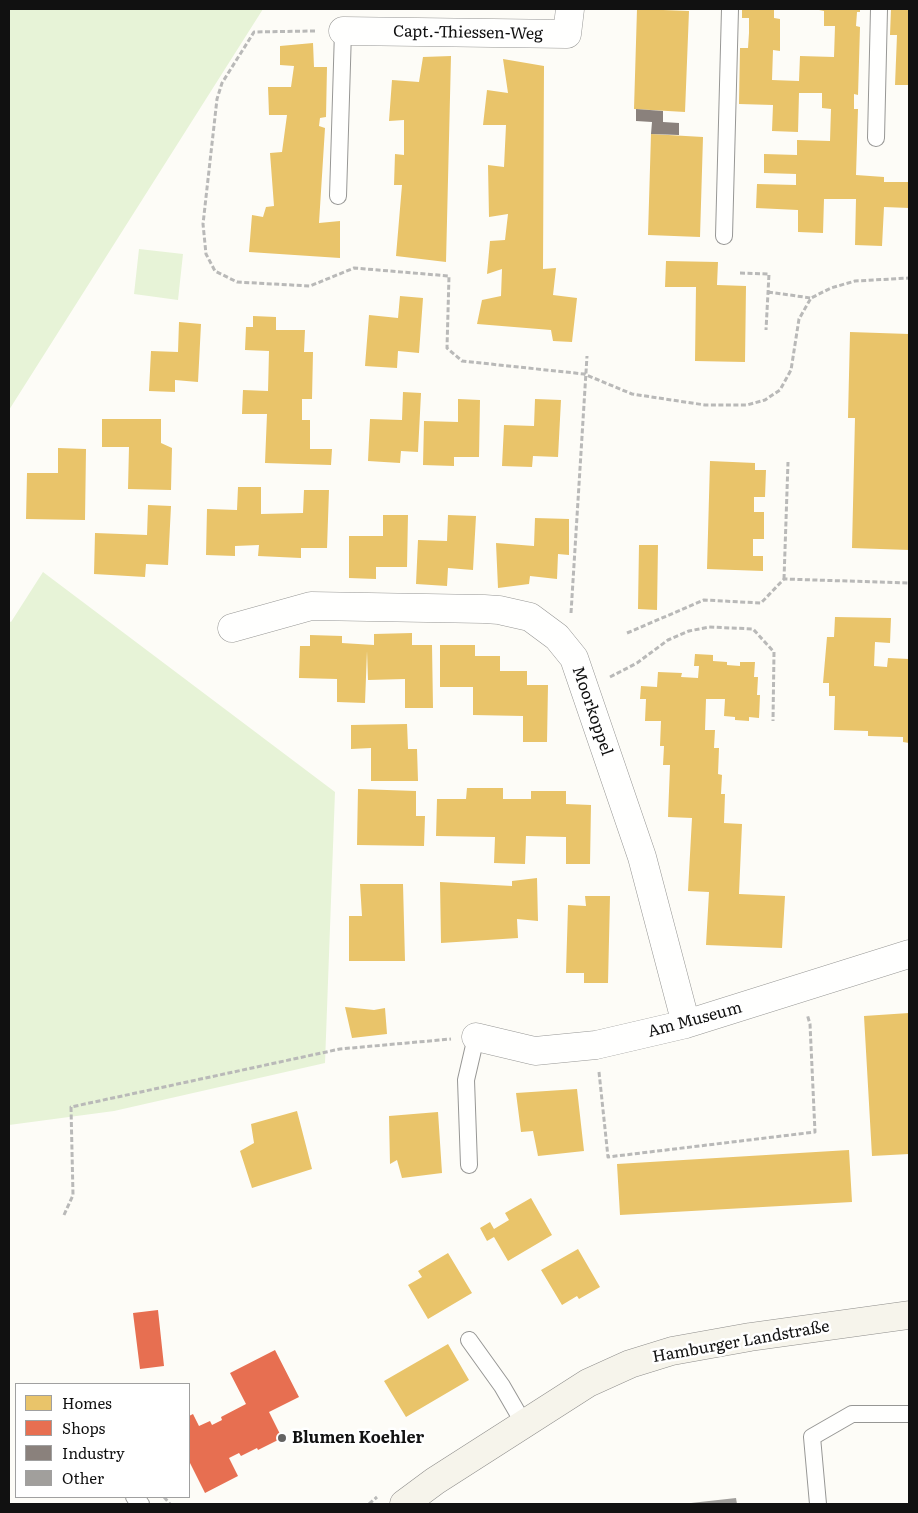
<!DOCTYPE html>
<meta charset="utf-8">
<style>
body{margin:0}
#map{position:relative;width:918px;height:1513px;overflow:hidden;background:#fdfcf7;font-family:Literata,serif}
canvas{display:block}
.frame{position:absolute;inset:0;border:10px solid #111;pointer-events:none}
.legend{position:absolute;left:15px;top:1383px;width:175px;height:115px;box-sizing:border-box;background:#fff;border:1px solid #a0a0a0;margin:0;padding:6px 9px;list-style:none;font-size:15px;color:#111}
.legend li{display:flex;align-items:center;gap:10px;height:25px}
.legend b{width:25px;border:1px solid #a0a0a0}
</style>
<div id="map">
<canvas width="918" height="1513"></canvas>
<div class="frame"></div>
<ul class="legend">
<li><b style="height:14px;background:#e9c46a"></b>Homes</li>
<li><b style="height:14px;background:#e76f51"></b>Shops</li>
<li><b style="height:14px;background:#8a817c"></b>Industry</li>
<li><b style="height:14px;background:#a19f9c"></b>Other</li>
</ul>
</div>
<script>
const ctx = document.querySelector('canvas').getContext('2d');
ctx.lineJoin = 'round';
function fillPath(path, color) { ctx.fillStyle = color; ctx.fill(path, 'evenodd'); }
const shape = rows => new Path2D(rows.map(r => 'M' + r).join(''));
function trace(path, color, width, dash) { ctx.strokeStyle = color; ctx.lineWidth = width; ctx.lineCap = dash ? 'butt' : 'round'; ctx.setLineDash(dash || []); ctx.stroke(path); }
function write(font, color, halo, rows, align = 'center') {
  ctx.font = font + ' Literata,serif'; ctx.lineWidth = 5; ctx.setLineDash([]); ctx.textBaseline = 'middle'; ctx.strokeStyle = halo; ctx.fillStyle = color; for (const [text, x, y, turn = 0] of rows) {
    ctx.save(); ctx.translate(x, y); ctx.rotate((+turn || 0) * Math.PI / 180); ctx.textAlign = isNaN(turn) ? turn : align; if (halo) ctx.strokeText(text, 0, 0); ctx.fillText(text, 0, 0); ctx.restore();
  }
}
fillPath(shape([
 [9,9,263,9,9,410],
 [139,249,183,254,178,300,134,294],
 [43,572,335,792,325,1063,114,1111,9,1125,9,621,11,622]
]), '#e7f3d7');
fillPath(shape([
 [637,9,689,11,685,112,634,109],
 [742,9,774,9,774,18,780,19,780,51,773,50,772,80,799,81,800,56,834,57,835,26,824,26,824,11,814,9,860,9,860,12,857,12,856,26,860,27,858,95,854,94,854,109,858,109,856,175,884,177,884,182,909,182,909,208,884,207,882,246,855,245,856,199,824,199,823,233,798,232,798,210,756,208,757,184,796,185,796,174,764,173,764,154,797,155,797,140,830,141,831,109,822,108,822,93,799,93,798,132,772,131,773,105,739,104,740,48,748,48,749,33,749,18,742,18],
 [891,9,909,9,909,85,895,85,897,35,890,35],
 [313,43,314,67,327,67,326,117,320,118,319,126,325,128,319,223,340,221,340,258,249,252,252,215,263,217,266,207,274,206,270,153,282,152,287,115,269,115,268,87,291,87,294,66,280,65,280,46],
 [451,56,446,262,396,256,402,185,394,185,395,154,404,155,404,120,389,121,392,80,419,82,423,57],
 [503,59,544,66,543,269,556,268,553,295,577,298,572,342,553,341,551,330,477,324,482,300,501,296,502,269,487,274,490,241,505,240,508,214,489,217,488,165,504,167,506,125,483,125,487,90,508,93],
 [651,134,703,137,700,237,648,235],
 [666,261,718,262,717,285,746,286,745,362,695,361,696,287,665,287],
 [400,296,423,298,419,353,398,351,397,368,365,366,369,315,398,318],
 [253,316,276,317,276,330,305,330,304,352,313,352,312,399,302,399,302,420,310,420,310,449,332,449,331,465,265,463,267,414,242,414,243,390,268,391,269,351,245,350,246,327,253,327],
 [179,322,201,324,198,382,175,380,175,392,149,391,151,351,178,352],
 [850,332,909,334,909,550,852,548,855,418,848,418],
 [403,392,421,393,418,452,401,451,400,463,368,461,370,419,402,420],
 [458,399,480,400,479,457,454,457,454,466,423,465,424,421,458,422],
 [535,399,561,400,558,457,533,456,532,467,502,466,504,425,534,426],
 [102,419,161,419,161,443,172,448,171,490,128,489,129,447,102,447],
 [58,448,86,449,85,520,26,519,27,473,58,473],
 [710,461,755,463,755,470,766,470,765,497,754,497,754,512,764,512,764,539,753,539,753,556,763,556,763,571,707,569],
 [238,487,261,487,261,514,303,513,304,490,329,490,327,548,301,548,301,558,258,556,259,545,235,546,235,556,206,555,207,509,237,510],
 [148,505,171,506,168,565,146,564,145,577,94,574,95,533,147,535],
 [383,515,408,515,407,567,376,567,376,579,349,578,349,536,383,536],
 [448,515,476,516,473,570,448,568,447,586,416,584,418,540,447,541],
 [535,518,569,519,569,555,558,554,557,579,530,576,529,584,498,588,496,543,534,546],
 [639,545,658,545,657,610,638,609],
 [835,617,891,618,890,643,875,642,874,666,887,667,888,658,909,659,909,743,903,742,903,737,868,736,868,731,834,730,835,696,829,696,829,683,823,683,827,637,834,637],
 [412,633,412,645,432,645,433,708,405,708,405,679,368,680,367,651,365,703,337,702,337,679,299,678,300,646,310,646,310,635,342,636,342,643,374,645,374,634],
 [440,645,475,645,475,656,500,656,500,671,527,671,527,685,548,685,547,742,523,742,523,716,473,715,473,687,440,687],
 [695,654,713,655,713,661,727,662,727,665,740,666,740,662,755,662,754,677,758,677,757,695,760,695,759,718,749,717,749,721,735,720,735,717,724,716,725,699,706,699,705,730,715,730,714,748,719,748,718,774,722,775,721,794,725,794,724,823,742,824,739,894,785,896,782,948,706,945,709,892,688,891,692,818,668,817,670,765,663,765,664,746,660,746,661,721,645,721,646,699,640,699,641,686,657,687,658,672,682,673,681,677,698,678,699,666,694,666],
 [407,724,408,749,417,749,418,781,371,781,371,748,351,749,351,725],
 [467,788,503,788,503,799,531,799,531,791,566,791,566,804,591,805,590,864,566,864,566,837,526,836,525,864,494,863,495,837,436,836,437,799,466,799],
 [358,789,416,791,416,816,425,816,424,846,357,845],
 [537,878,538,921,517,919,518,938,441,943,440,882,512,886,512,881],
 [360,884,403,884,405,961,349,961,349,916,362,916],
 [585,896,610,896,608,983,584,983,584,973,566,973,568,905,586,906],
 [345,1007,374,1010,385,1008,387,1034,352,1038],
 [909,1013,909,1154,872,1156,864,1016],
 [577,1089,584,1151,538,1156,533,1131,521,1132,516,1093],
 [297,1111,312,1169,252,1188,240,1151,254,1143,251,1124],
 [438,1112,442,1173,402,1178,397,1160,390,1164,389,1116],
 [849,1150,852,1202,620,1215,617,1164],
 [531,1198,552,1235,508,1261,494,1237,487,1241,480,1228,490,1222,494,1229,509,1220,505,1213],
 [578,1249,600,1287,579,1299,577,1296,562,1305,541,1270],
 [448,1253,472,1293,428,1319,408,1285,422,1277,418,1271],
 [448,1344,469,1380,406,1417,384,1381]
]), '#e9c46a');
fillPath(shape([
 [158,1310,164,1366,140,1369,133,1313],
 [275,1350,299,1397,269,1412,282,1438,258,1450,257,1448,241,1456,239,1453,229,1458,238,1476,205,1493,189,1461,189,1416,193,1414,199,1426,210,1421,212,1425,222,1420,221,1417,246,1404,230,1373]
]), '#e76f51');
fillPath(shape([
 [636,109,663,111,663,122,679,123,679,135,651,134,652,122,636,121]
]), '#8a817c');
fillPath(shape([
 [736,1498,737,1504,691,1504,691,1503]
]), '#a19f9c');
const lane = shape([
 [876,138,879,9],
 [338,196,343,31],
 [724,236,730,9],
 [469,1165,466,1080,476,1037],
 [469,1340,502,1386,524,1424],
 [134,1497,141,1504],
 [818,1504,812,1437,852,1414,909,1414]
]);
const street = shape([
 [343,31,567,34,570,9],
 [232,628,311,606,484,609,499,610,530,617,557,637,574,658,642,857,686,1024],
 [476,1037,535,1051,596,1045,686,1024,909,954]
]);
const secondary = shape([
 [404,1504,435,1481,588,1383,630,1364,672,1351,750,1337,909,1315]
]);
trace(lane, '#979795', 18);
trace(street, '#979795', 29);
trace(secondary, '#8e8d8b', 29);
trace(shape([
 [315,31,254,32,222,83,217,99,203,224,206,254,215,271,237,282,310,286,354,268,449,276,447,348,462,361,584,374,632,394,705,405,747,405,765,400,780,390,791,370,799,319,811,298,831,288,855,281,909,278],
 [740,273,769,274,766,330],
 [768,292,811,298],
 [784,579,788,462],
 [571,613,587,356],
 [627,633,704,600,761,603,784,579,909,583],
 [610,677,637,663,668,640,689,631,709,627,753,629,774,652,773,721],
 [599,1072,608,1157,815,1132,810,1024,807,1014],
 [64,1215,73,1195,71,1107,340,1049,451,1039],
 [164,1497,170,1504],
 [369,1504,377,1497]
]), '#b9b9b8', 3, [5, 2.5]);
trace(lane, '#fffffe', 16);
trace(street, '#fffffe', 28);
trace(secondary, '#f6f4eb', 28);
for (const [x, y, r, color] of [
 [282,1438,5,"#646362"]
]) { const dot = new Path2D(); dot.arc(x, y, r, 0, 2 * Math.PI); ctx.fillStyle = color; ctx.fill(dot); trace(dot, '#fff', 2); }
write('16px', '#111', '#fff', [
 ["Capt.-Thiessen-Weg",468,33,1],
 ["Moorkoppel",592,711,71],
 ["Am Museum",695,1020,-15],
 ["Hamburger Landstraße",741,1342,-10]
]);
write('bold 16px', '#111', '#fff', [
 ["Blumen Koehler",292,1438]
], 'left');
</script>
